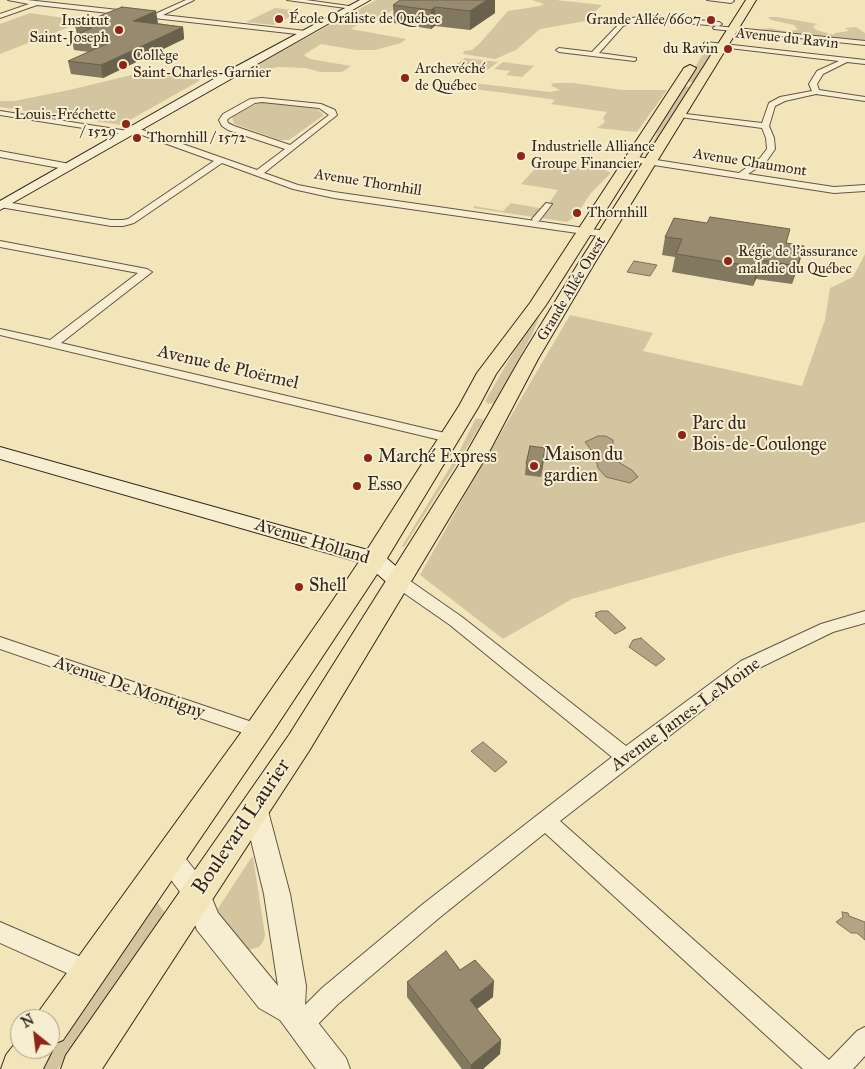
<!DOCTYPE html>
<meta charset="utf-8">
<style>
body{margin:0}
#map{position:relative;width:865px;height:1069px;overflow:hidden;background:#f3e5ba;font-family:"IM FELL Great Primer",serif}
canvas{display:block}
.north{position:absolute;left:10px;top:1009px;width:50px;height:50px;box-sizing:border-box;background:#f7eed2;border:1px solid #a99e89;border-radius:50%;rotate:331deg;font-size:14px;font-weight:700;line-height:20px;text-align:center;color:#34271b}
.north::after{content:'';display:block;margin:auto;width:18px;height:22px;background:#8f2418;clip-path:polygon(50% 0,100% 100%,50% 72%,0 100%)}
</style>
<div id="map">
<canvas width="865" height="1069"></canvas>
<div class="north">N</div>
</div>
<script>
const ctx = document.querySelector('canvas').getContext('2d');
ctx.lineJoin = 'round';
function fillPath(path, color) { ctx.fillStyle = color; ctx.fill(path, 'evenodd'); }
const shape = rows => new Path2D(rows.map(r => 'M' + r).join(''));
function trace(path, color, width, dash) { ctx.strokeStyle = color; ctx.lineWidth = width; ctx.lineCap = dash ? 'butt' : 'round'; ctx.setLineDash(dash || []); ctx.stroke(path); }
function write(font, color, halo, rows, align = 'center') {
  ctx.font = font + ' "IM FELL Great Primer",serif'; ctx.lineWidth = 4; ctx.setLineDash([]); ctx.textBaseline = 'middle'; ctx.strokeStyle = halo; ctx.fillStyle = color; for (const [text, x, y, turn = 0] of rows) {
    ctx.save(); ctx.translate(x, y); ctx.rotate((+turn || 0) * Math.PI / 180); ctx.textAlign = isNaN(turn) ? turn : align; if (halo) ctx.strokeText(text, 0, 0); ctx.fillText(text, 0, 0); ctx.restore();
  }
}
fillPath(shape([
 [376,0,397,0,403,3,380,19,366,19,351,29,406,39,401,43,375,50,356,50,321,44,304,55,310,59,351,66,342,72,320,72,306,68,278,67,264,70,250,68],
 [532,0,556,0,602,5,586,21,540,29,516,50,495,59,463,54,464,51,472,50,480,43,508,11,540,6,544,4],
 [275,8,302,11,273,25,246,22],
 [30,13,85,21,0,54,0,24],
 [768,17,778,17,818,24,813,26,816,30,834,35,835,33,849,31,845,28,856,27,865,33,865,41,758,30,769,28,784,31,798,30,794,25,771,20],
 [706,49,714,50,694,82,686,82],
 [465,58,498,62,482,74,449,70],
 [503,62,534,66,522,77,506,75,510,71,494,69],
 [144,72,199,79,199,81,121,125,0,107,0,101,14,101,69,90],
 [473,83,550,92,560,90,551,86,553,83,574,83,622,90,667,90,637,132,597,128,605,122,603,118,607,112,551,104,555,100,550,99,467,88],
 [684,86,691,87,646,155,645,155,656,137,658,126],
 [261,103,276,103,317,109,324,115,289,140,280,140,234,124,232,117,256,104],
 [541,162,605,170,611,173,591,193,581,208,576,208,571,214,576,216,567,222,473,208,474,206,503,211,511,203,545,209,558,190,521,184],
 [865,254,865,522,734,554,572,599,503,639,420,575,471,484,570,315,653,333,643,351,802,386,825,320,830,288,853,277],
 [536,314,540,315,533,333,494,403,488,404,485,401],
 [476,418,484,420,404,547,402,546,457,456],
 [253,857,265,935,263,942,259,947,249,950,217,910,251,858],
 [156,901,166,914,58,1069,40,1069]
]), '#d3c59f');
const water = shape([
 [634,261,657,265,650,276,627,272,634,261],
 [598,436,606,436,613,440,613,459,632,470,638,477,630,483,606,477,598,468,595,455,585,442,598,436],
 [601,611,608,611,626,628,615,634,595,616,597,615,595,613,601,611],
 [641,638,665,659,656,666,629,647,633,640,641,638],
 [483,742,507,762,495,772,471,751,483,742],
 [842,912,848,913,849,916,865,922,865,940,857,933,851,933,836,922,843,917,842,912]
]);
fillPath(water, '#b2a484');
trace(water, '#80725a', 1);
const pedestrian = shape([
 [546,203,552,204,539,221,533,221,532,219,546,203]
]);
const minor = shape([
 [8,0,27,0,155,14,186,0,194,0,163,15,306,31,309,33,306,35,37,5,0,18,0,14,29,4,8,0],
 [287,0,306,0,356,7,353,9,287,0],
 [707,0,733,0,734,1,731,3,707,0],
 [652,16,719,22,722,24,719,26,652,20,632,22,623,26,599,53,636,58,636,60,634,61,559,52,556,50,559,48,592,52,619,24,631,18,652,16],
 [716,26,865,41,865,45,714,29,713,28,716,26],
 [706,42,865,60,865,64,847,62,823,74,817,84,819,90,865,97,865,101,816,94,785,101,775,106,769,126,774,138,775,149,766,162,748,174,834,187,865,185,865,191,834,193,628,161,628,157,631,156,739,173,760,158,767,149,766,138,762,128,680,117,677,117,677,113,762,123,769,103,780,97,812,91,809,84,817,71,839,61,704,45,704,43,706,42],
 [262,98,321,104,335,110,337,115,264,173,298,185,334,192,605,231,610,234,605,237,334,198,293,189,222,163,134,223,123,226,111,226,0,207,0,201,111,220,123,220,128,219,214,161,131,131,130,129,134,127,257,170,285,149,228,130,222,126,219,120,223,114,250,99,262,98],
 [262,102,319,108,329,115,290,145,234,126,228,123,227,120,229,118,255,103,262,102],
 [0,111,128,131,132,133,128,135,0,115,0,111],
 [0,151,70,164,74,167,70,170,0,157,0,151],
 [0,241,147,269,152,272,61,343,449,434,456,438,449,442,0,335,0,329,50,340,138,273,0,247,0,241],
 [400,577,406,578,462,617,626,746,741,661,821,624,865,611,865,623,833,632,753,671,560,821,829,1060,857,1031,865,1027,865,1056,853,1069,803,1069,545,833,439,918,338,1004,309,1033,301,1037,293,1033,289,1025,293,1017,322,988,423,904,612,757,450,625,394,586,392,582,394,578,400,577],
 [0,637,264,726,267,731,264,736,258,738,0,649,0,637],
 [0,922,97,964,100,972,97,980,89,983,0,943,0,922]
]);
const tertiary = shape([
 [255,796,264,800,267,807,290,894,306,986,305,1006,346,1058,350,1069,316,1069,280,1020,259,1008,197,930,186,900,160,865,156,857,160,849,169,845,178,849,206,884,218,913,278,986,264,894,243,807,246,800,255,796]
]);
const secondary = shape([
 [360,0,370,0,0,210,0,201,226,72,360,0],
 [0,447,382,554,408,577,411,582,408,587,400,590,392,587,366,564,0,459,0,447]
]);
const primary = shape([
 [746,0,756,0,594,264,538,359,489,452,309,751,102,1069,61,1069,66,1055,289,735,467,452,520,359,578,264,746,0],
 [690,65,696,68,546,305,496,374,479,406,383,565,268,739,63,1040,51,1045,53,1049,43,1069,1,1069,6,1055,20,1037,20,1049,50,1049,50,1019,35,1019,37,1014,248,723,323,615,365,553,459,406,477,373,530,303,684,68,690,65]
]);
trace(pedestrian, '#645643', 2);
trace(minor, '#645643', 2);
trace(tertiary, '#645643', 2);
trace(secondary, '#34271b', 2);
trace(primary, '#34271b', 2);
fillPath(pedestrian, '#f7eed2');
fillPath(minor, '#f7eed2');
fillPath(tertiary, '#f7eed2');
fillPath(secondary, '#f7eed2');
fillPath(primary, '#f3e5ba');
fillPath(shape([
 [400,0,495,0,495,13,470,30,435,26,431,29,394,23,393,5],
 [157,23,183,27,184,39,103,78,71,74,68,61,89,52,74,50,71,37,77,34,75,26,158,23],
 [707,223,786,243,804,246,799,264,792,284,756,279,753,286,672,272,675,257,662,255,665,237],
 [544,459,541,477,525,475,526,464],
 [407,982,493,997,477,1009,501,1040,500,1054,483,1069,462,1069,407,997]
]), '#82775f');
fillPath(shape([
 [487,0,495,0,495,13,470,30,470,11],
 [435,7,435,26,431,29,431,10],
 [156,11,158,23,135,33,133,21],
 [183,27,184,39,103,78,101,65],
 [804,246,799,264,792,284,797,266],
 [761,260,756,279,753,286,757,267],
 [545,448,544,459,541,477,542,466],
 [494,981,493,997,469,1015,470,1000],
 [501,1040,500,1054,483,1069,471,1069,471,1065]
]), '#6a614d');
const building = shape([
 [400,0,487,0,470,11,435,7,431,10,393,5,400,0],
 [122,7,156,11,133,21,183,27,101,65,68,61,111,42,71,37,92,28,75,26,122,7],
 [710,217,790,229,786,243,804,246,797,266,761,260,757,267,676,254,682,239,665,237,674,218,707,223,710,217],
 [530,446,545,448,542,466,526,464,530,446],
 [446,951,460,970,475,960,494,981,470,1000,501,1040,471,1065,407,982,446,951]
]);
fillPath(building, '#978a6e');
trace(building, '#6a614d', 1);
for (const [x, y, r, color] of [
 [279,19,5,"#8f2418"],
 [711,20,5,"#8f2418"],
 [119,30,5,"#8f2418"],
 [728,49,5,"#8f2418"],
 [123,65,5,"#8f2418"],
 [405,78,5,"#8f2418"],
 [126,124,5,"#8f2418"],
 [137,138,5,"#8f2418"],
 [521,156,5,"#8f2418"],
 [577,213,5,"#8f2418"],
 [728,261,5,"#8f2418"],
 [682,435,5,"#8f2418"],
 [368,458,5,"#8f2418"],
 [534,466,5,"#8f2418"],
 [357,486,5,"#8f2418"],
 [299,587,5,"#8f2418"]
]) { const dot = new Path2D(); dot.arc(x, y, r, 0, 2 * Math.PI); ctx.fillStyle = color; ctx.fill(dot); trace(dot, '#f7eed2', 2); }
write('15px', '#34271b', '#f7eed2', [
 ["École Oraliste de Québec",289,19],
 ["Grande Allée/6607",701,20,"right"],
 ["Institut",109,21,"right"],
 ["Saint-Joseph",109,38,"right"],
 ["du Ravin",718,49,"right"],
 ["Collège",133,56],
 ["Saint-Charles-Garnier",133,73],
 ["Archevéché",415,69],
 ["de Québec",415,86],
 ["Louis-Fréchette",116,115,"right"],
 ["/ 1529",116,132,"right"],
 ["Thornhill / 1572",147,138],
 ["Industrielle Alliance",531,147],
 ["Groupe Financier",531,164],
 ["Thornhill",587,213],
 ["Régie de l'assurance",738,252],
 ["maladie du Québec",738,269]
], 'left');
write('15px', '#34271b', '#f7eed2', [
 ["Avenue du Ravin",787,39,6],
 ["Avenue Chaumont",750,163,9],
 ["Avenue Thornhill",368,183,9],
 ["Grande Allée Ouest",572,289,-59]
]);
write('18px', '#34271b', '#f7eed2', [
 ["Avenue de Ploërmel",228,368,13],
 ["Avenue Holland",312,542,17],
 ["Avenue De Montigny",129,688,19],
 ["Avenue James-LeMoine",686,715,-36]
]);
write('18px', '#34271b', '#f7eed2', [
 ["Parc du",692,425],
 ["Bois-de-Coulonge",692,446],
 ["Maison du",544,456],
 ["gardien",544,477],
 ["Marché Express",378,458],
 ["Esso",367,486],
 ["Shell",309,587]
], 'left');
write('21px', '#34271b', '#f7eed2', [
 ["Boulevard Laurier",242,827,-56]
]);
</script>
